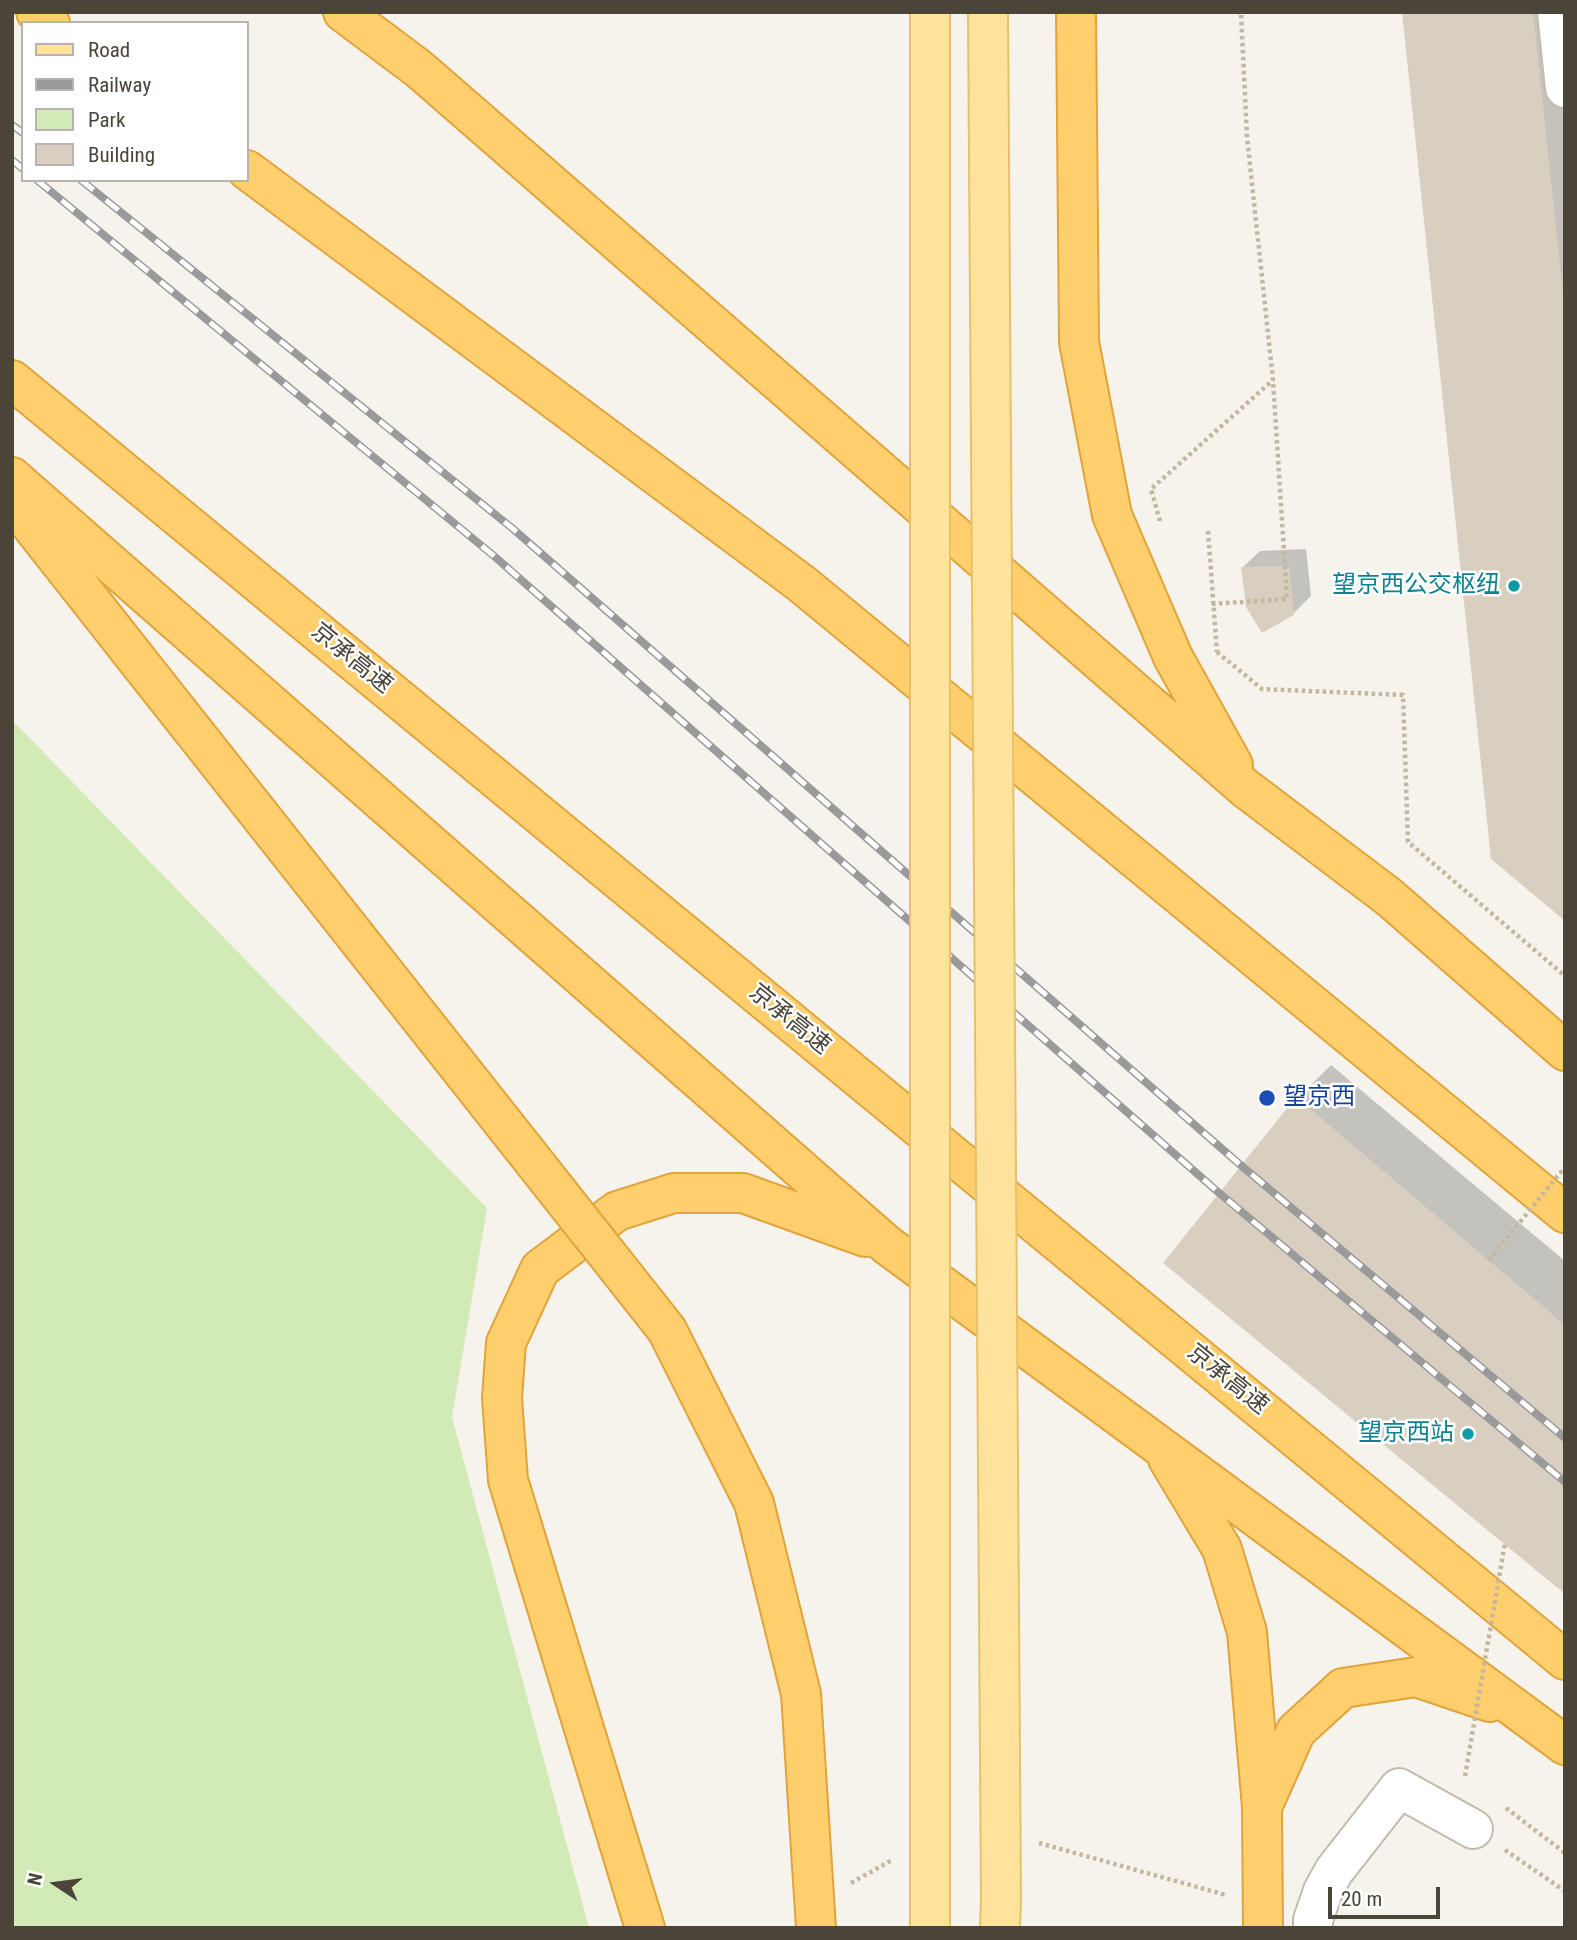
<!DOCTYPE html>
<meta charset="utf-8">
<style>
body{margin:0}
#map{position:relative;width:1577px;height:1940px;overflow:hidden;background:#f6f3ec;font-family:"Roboto Condensed",sans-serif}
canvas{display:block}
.frame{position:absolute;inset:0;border:14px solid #4b4439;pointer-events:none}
.legend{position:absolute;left:21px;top:21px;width:228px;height:161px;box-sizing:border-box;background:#fff;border:2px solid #b7b4b0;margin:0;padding:9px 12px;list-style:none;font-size:21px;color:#4b4439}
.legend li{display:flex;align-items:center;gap:14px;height:35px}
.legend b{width:35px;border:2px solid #b7b4b0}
.north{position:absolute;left:21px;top:1849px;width:70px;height:70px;-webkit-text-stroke:5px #fff;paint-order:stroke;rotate:283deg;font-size:19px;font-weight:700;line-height:28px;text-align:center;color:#4b4439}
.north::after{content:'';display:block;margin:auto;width:24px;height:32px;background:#4b4439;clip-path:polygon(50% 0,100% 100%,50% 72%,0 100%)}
.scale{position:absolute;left:1328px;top:1887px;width:112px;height:32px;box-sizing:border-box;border:4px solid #4b4439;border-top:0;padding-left:9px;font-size:21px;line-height:24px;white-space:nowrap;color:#4b4439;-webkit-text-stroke:5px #fff;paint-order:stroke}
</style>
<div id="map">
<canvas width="1577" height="1940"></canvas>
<div class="frame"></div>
<ul class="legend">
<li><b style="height:9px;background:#ffe39c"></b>Road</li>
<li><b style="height:9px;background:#9a9a9a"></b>Railway</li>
<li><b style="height:19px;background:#d2eab5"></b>Park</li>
<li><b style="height:19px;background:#d8cfc1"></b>Building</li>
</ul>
<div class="north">N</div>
<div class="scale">20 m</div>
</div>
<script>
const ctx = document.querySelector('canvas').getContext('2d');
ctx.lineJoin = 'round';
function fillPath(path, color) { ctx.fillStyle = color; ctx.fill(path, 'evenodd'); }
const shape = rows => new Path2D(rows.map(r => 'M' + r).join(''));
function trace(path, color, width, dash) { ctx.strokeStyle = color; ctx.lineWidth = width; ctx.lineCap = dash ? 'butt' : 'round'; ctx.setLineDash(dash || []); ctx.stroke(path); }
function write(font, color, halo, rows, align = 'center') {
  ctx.font = font + ' "Roboto Condensed","Noto Sans SC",sans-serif'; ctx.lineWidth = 5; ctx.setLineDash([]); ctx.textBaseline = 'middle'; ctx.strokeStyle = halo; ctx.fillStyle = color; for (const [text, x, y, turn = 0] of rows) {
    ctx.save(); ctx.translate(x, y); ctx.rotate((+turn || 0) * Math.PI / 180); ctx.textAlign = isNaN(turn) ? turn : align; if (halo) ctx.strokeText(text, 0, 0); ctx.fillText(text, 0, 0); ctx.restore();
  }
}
fillPath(shape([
 [12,720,487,1208,452,1417,589,1928,12,1928]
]), '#d2eab5');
fillPath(shape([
 [1404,12,1565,12,1565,919],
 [1306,549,1311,596,1293,614,1242,568,1260,551],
 [1331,1065,1565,1261,1565,1591,1297,1099]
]), '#0003');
fillPath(shape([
 [1402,12,1533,12,1565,312,1565,921,1491,859],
 [1289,566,1294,615,1262,633,1246,607,1241,567],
 [1296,1097,1565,1325,1565,1594,1163,1263]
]), '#d8cfc1');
const minor = shape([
 [1557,12,1565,88],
 [1313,1928,1313,1920,1323,1891,1334,1871,1399,1788,1473,1829]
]);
const major = shape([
 [930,1928,930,1881],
 [1000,1928,1001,1900]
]);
const highway = shape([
 [36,12,50,23],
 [343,12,419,69,1245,788,1389,897,1565,1051],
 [1076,12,1079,342,1112,515,1173,657,1233,765],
 [247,170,802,584,1565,1213],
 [12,380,1565,1660],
 [12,477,887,1245,1565,1745],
 [12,501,153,680],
 [1168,1459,1222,1549,1247,1632,1262,1807,1263,1928],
 [1263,1805,1296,1731,1343,1688,1416,1677,1490,1702],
 [645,1928,508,1480,502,1398,506,1343,540,1269,617,1211,674,1193,743,1193,865,1237]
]);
trace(minor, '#c2bbae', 42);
trace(major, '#e6c16a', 42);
trace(highway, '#e0a43c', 42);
trace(shape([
 [1160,521,1151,489,1273,380,1247,137,1241,12],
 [1208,531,1217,652],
 [1212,604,1287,599,1273,380],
 [1506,1808,1565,1853],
 [1039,1843,1226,1895],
 [1505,1850,1565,1891],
 [851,1883,892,1860]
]), '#c4b79f', 4.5, [3.5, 3.5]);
trace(minor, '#fff', 38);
trace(major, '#ffe39c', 38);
trace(highway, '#ffcf6e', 38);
const rail = shape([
 [12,125,23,133],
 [12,160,23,169],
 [37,180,494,556,1218,1192,1565,1482],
 [81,180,512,528,1237,1162,1565,1438]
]);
trace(rail, '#9a9a9a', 8);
trace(rail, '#fff', 5, [16]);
const majorBridge = shape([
 [988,12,1001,1900],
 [930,1881,930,12]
]);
const highwayBridge = shape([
 [153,680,667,1330,754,1503,801,1694,816,1928]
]);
trace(majorBridge, '#e6c16a', 42, []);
trace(highwayBridge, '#e0a43c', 42, []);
trace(shape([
 [1217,652,1262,689,1403,695,1408,842,1565,976],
 [1489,1260,1565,1167],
 [1465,1776,1505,1543]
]), '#c4b79f', 4.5, [3.5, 3.5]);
trace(majorBridge, '#ffe39c', 38);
trace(highwayBridge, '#ffcf6e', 38);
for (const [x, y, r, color] of [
 [1514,586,7,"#0f9aa8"],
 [1267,1098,9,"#1a4fb4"],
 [1468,1434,7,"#0f9aa8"]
]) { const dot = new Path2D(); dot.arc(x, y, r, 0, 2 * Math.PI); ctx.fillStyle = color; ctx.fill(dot); trace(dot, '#fff', 2.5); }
write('24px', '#0d838f', '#fff', [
 ["望京西公交枢纽",1500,586],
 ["望京西站",1454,1434]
], 'right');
write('24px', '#4b4439', '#fff', [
 ["京承高速",351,659,39],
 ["京承高速",789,1020,39],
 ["京承高速",1227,1380,39]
]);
write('24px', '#164399', '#fff', [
 ["望京西",1283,1098]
], 'left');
</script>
